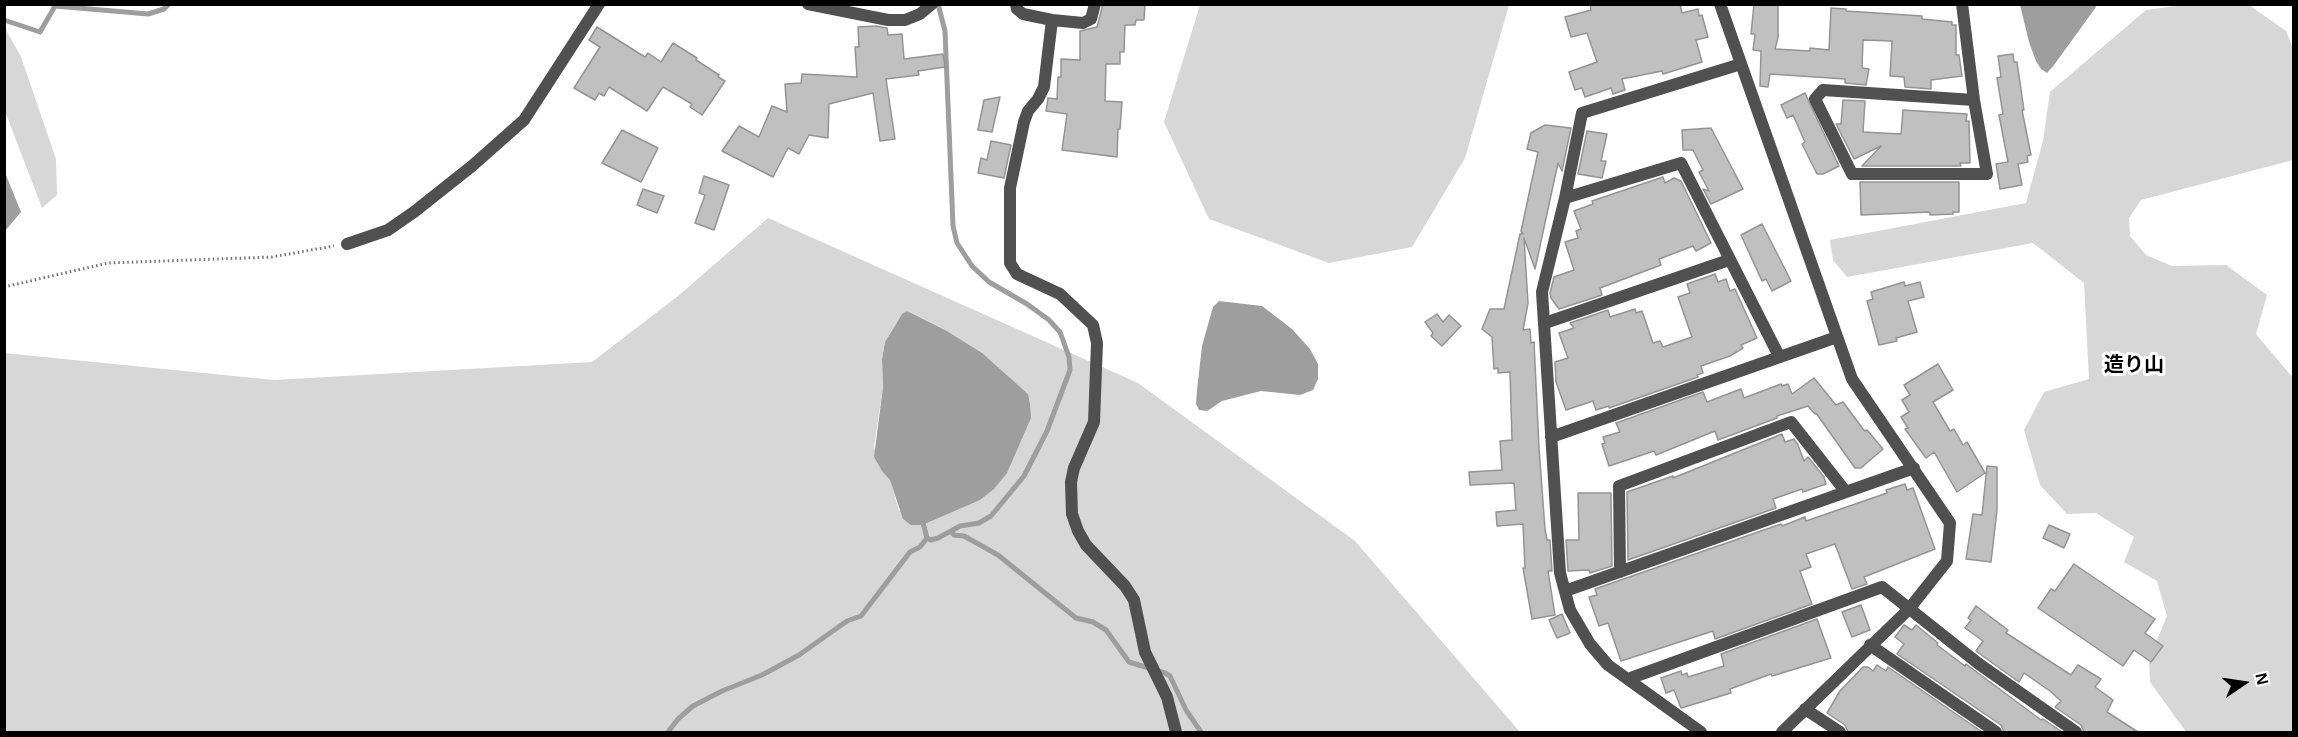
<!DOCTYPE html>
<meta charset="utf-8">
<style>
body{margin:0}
#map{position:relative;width:2298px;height:737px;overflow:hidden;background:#fff;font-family:Helvetica,sans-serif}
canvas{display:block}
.frame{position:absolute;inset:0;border:6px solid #000;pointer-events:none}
.north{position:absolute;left:2214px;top:653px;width:60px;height:60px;-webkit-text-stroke:4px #fff;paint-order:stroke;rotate:77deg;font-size:16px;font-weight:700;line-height:24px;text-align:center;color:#000}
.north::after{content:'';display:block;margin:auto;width:21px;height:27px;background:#000;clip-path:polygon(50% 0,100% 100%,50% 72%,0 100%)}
</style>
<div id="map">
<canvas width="2298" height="737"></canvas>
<div class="frame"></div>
<div class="north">N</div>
</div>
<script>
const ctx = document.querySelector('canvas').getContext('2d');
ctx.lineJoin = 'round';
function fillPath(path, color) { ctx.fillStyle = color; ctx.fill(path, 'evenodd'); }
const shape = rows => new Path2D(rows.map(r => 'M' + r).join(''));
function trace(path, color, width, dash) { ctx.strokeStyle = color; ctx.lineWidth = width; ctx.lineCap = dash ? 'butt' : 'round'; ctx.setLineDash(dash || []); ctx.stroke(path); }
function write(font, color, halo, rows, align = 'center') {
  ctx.font = font + ' Helvetica,"Noto Sans JP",sans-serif'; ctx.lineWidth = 6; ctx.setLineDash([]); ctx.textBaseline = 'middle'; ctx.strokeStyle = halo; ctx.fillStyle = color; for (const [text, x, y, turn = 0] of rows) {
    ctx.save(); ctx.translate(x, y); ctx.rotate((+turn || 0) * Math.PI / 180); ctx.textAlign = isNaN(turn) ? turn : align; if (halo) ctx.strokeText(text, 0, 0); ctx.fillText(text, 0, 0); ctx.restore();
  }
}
fillPath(shape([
 [2192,4,2249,5,2286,31,2294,51,2293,160,2141,200,2129,218,2130,236,2146,255,2172,266,2226,265,2267,295,2256,334,2293,378,2293,732,2186,732,2150,682,2149,659,2167,616,2157,581,2124,562,2134,537,2096,513,2067,514,2040,485,2024,430,2044,392,2089,379,2084,283,2033,243,1847,277,1833,260,1830,240,2026,203,2043,141,2050,92,2146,10],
 [1200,5,1509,5,1465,158,1412,247,1329,263,1209,219,1164,122],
 [4,26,21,57,56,159,57,195,42,208,5,111],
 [768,218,1138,383,1355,541,1520,732,5,732,4,353,274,380,592,362,678,296],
 [907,311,945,330,1028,394,899,511,890,479,874,447,883,387,882,359,885,342,902,314]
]), '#d7d7d7');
fillPath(shape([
 [2095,4,2096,7,2054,65,2047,73,2041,69,2036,61,2029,42,2020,5],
 [4,170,21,212,5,231,4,231],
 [1219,301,1262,306,1292,329,1310,349,1318,364,1318,379,1313,390,1300,395,1261,391,1222,401,1207,411,1199,410,1196,404,1197,390,1202,346,1213,307],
 [907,311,945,330,982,353,1028,394,1030,404,1031,418,1007,473,994,489,980,500,922,525,911,525,903,519,890,480,882,471,874,457,883,387,882,359,885,342,902,314]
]), '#9e9e9e');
trace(shape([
 [938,4,945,31,953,226,957,243,972,266,989,282,1027,304,1049,320,1060,332,1069,357,1070,370,1047,431,1024,476,991,516,979,523,960,526,951,531],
 [4,20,40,32,55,6,148,14,164,9,169,4],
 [922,519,927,538,931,540,938,538,951,531,954,535,964,536,998,555,1076,618,1093,622,1106,630,1129,662,1165,673,1170,676,1186,710,1201,732],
 [668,732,678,719,693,706,722,691,762,675,799,655,847,621,861,616,910,552,920,547,927,538]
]), '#9e9e9e', 5);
const building = shape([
 [1103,4,1145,4,1144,20,1136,20,1135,25,1125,25,1124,52,1120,52,1120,64,1106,64,1105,101,1122,102,1120,129,1118,129,1117,157,1062,150,1067,114,1046,111,1048,98,1057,99,1058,77,1061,77,1061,59,1080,60,1080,31,1097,27,1103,4],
 [1590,4,1680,4,1682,13,1698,9,1699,16,1702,15,1708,37,1696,40,1702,62,1663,74,1662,71,1622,79,1625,90,1613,94,1611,88,1585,97,1582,88,1575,90,1569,72,1597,62,1587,33,1571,37,1565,17,1591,10,1590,4],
 [1754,4,1778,5,1778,38,1775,49,1810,51,1810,48,1829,50,1831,8,1846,9,1846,11,1922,16,1922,19,1952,22,1952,25,1956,25,1956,55,1959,55,1962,76,1931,80,1931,89,1905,87,1904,77,1890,76,1892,41,1863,40,1862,68,1869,69,1866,85,1845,83,1845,79,1770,74,1768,87,1760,86,1761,51,1753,50,1755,34,1751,34,1754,4],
 [876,26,887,28,888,35,902,34,904,59,943,54,945,67,918,71,919,75,886,79,895,139,880,141,873,93,829,104,828,138,809,135,799,154,788,148,773,177,722,151,739,126,759,137,772,106,787,112,785,84,801,83,802,74,857,77,855,47,859,47,858,27,876,26],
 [597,27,645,57,648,53,661,62,673,43,697,58,696,60,719,75,718,77,725,81,702,115,690,107,692,104,663,87,647,111,609,87,604,96,599,93,595,100,574,88,600,47,589,40,597,27],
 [2013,54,2014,62,2017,62,2024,110,2022,110,2031,155,2027,156,2028,162,2018,164,2022,185,2000,189,1996,164,2008,162,1999,115,2003,114,1997,78,2001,77,1998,56,2013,54],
 [1805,93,1839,166,1823,174,1817,174,1802,144,1805,142,1793,115,1787,118,1781,105,1805,93],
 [1000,97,992,132,978,130,984,100,1000,97],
 [1843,100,1865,101,1863,132,1901,134,1903,110,1967,114,1966,121,1969,121,1970,163,1960,163,1961,166,1862,166,1881,146,1854,159,1836,124,1841,124,1843,100],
 [1545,125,1571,128,1562,171,1558,163,1535,269,1524,238,1528,303,1523,330,1530,329,1531,343,1534,342,1539,448,1545,529,1547,540,1550,540,1552,571,1548,571,1555,615,1532,619,1523,568,1525,568,1523,524,1497,526,1496,512,1516,510,1514,483,1470,485,1469,472,1502,470,1500,441,1512,440,1510,372,1498,373,1498,368,1494,369,1492,337,1482,329,1490,309,1504,309,1520,234,1523,234,1521,231,1538,152,1527,149,1531,133,1545,125],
 [1711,128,1743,189,1711,204,1703,189,1709,191,1699,172,1703,170,1693,150,1683,150,1682,130,1711,128],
 [622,130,658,148,641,182,602,163,622,130],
 [1587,131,1607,134,1601,161,1606,161,1602,178,1578,174,1587,131],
 [991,141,1011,145,1004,178,978,173,981,158,987,160,991,141],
 [704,176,729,185,714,230,695,223,705,195,699,193,704,176],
 [1663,177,1665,183,1674,178,1681,181,1711,243,1696,251,1693,246,1659,259,1661,265,1600,288,1602,295,1559,309,1551,298,1550,293,1554,277,1574,270,1565,242,1578,238,1576,231,1581,229,1574,211,1593,204,1592,201,1663,177],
 [1860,182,1959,182,1959,212,1953,212,1953,214,1930,215,1930,212,1861,215,1860,182],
 [643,189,664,196,657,213,637,205,643,189],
 [1762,224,1791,281,1772,291,1766,279,1762,281,1741,235,1762,224],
 [1715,274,1718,282,1726,279,1730,291,1735,289,1757,338,1741,345,1743,348,1730,356,1701,366,1703,373,1697,375,1698,377,1609,408,1609,406,1596,410,1593,401,1566,410,1556,382,1555,362,1568,358,1559,333,1574,328,1570,323,1608,310,1610,317,1635,309,1636,313,1642,311,1653,343,1660,341,1663,347,1692,337,1678,297,1690,293,1687,284,1715,274],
 [1904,282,1905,286,1920,282,1924,297,1908,301,1917,332,1896,338,1897,341,1879,345,1867,301,1873,299,1871,292,1904,282],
 [1437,314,1443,322,1449,315,1461,326,1442,346,1431,336,1433,333,1425,322,1437,314],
 [1938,364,1953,390,1933,402,1950,431,1954,429,1963,445,1967,442,1985,473,1957,492,1934,452,1926,458,1905,429,1908,428,1901,417,1909,412,1902,400,1910,395,1904,385,1938,364],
 [1814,378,1836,405,1843,402,1863,429,1865,431,1867,430,1883,449,1861,468,1855,468,1816,413,1815,414,1808,406,1777,416,1777,418,1718,440,1715,431,1656,455,1654,451,1609,466,1602,444,1605,443,1603,437,1620,432,1616,423,1703,392,1707,402,1741,389,1744,398,1781,384,1782,386,1788,384,1792,394,1814,378],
 [1782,434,1785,442,1794,439,1798,445,1804,461,1808,457,1824,477,1826,484,1803,492,1802,489,1773,499,1776,508,1628,560,1627,492,1673,476,1673,478,1782,434],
 [1987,466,1997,467,1997,510,1991,562,1966,559,1973,514,1982,515,1987,466],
 [1905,484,1907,490,1913,488,1935,549,1864,577,1867,584,1852,589,1835,544,1806,554,1811,567,1800,571,1812,604,1715,639,1713,631,1621,661,1608,623,1599,626,1589,597,1597,595,1595,589,1781,524,1782,526,1805,517,1806,521,1887,493,1886,490,1905,484],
 [1578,493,1611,493,1612,566,1590,573,1589,570,1568,571,1566,540,1579,540,1578,493],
 [2049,525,2070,534,2064,548,2043,538,2049,525],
 [2074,564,2155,619,2145,633,2163,646,2151,662,2134,650,2123,666,2038,608,2051,589,2055,591,2074,564],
 [1861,605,1870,630,1852,637,1842,612,1861,605],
 [1976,606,2008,630,2006,633,2071,675,2078,665,2101,679,2095,687,2113,700,2107,712,2138,732,2084,732,2081,725,2055,707,2061,701,2050,691,2024,673,2019,682,1984,657,1976,651,1983,641,1965,628,1971,620,1968,618,1976,606],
 [1562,614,1570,633,1557,638,1549,620,1562,614],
 [1817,619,1831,658,1772,676,1771,674,1730,689,1731,693,1681,708,1674,690,1666,693,1661,678,1681,671,1682,675,1687,673,1688,677,1724,666,1721,654,1817,619],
 [1904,625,1912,630,1916,625,1938,643,1937,645,1965,666,1966,664,2041,720,2043,719,2062,732,2004,732,2001,725,1897,654,1904,644,1895,637,1904,625],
 [1877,665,1886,671,1888,667,1982,732,1848,732,1845,725,1827,713,1840,691,1863,667,1868,667,1873,671,1877,665]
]);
fillPath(building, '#c0c0c0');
trace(building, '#949494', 1.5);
trace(shape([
 [4,287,108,263,272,257,334,246]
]), '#727272', 3, [1.5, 3]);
trace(shape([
 [808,4,888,20,905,20,920,14,932,4],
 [1016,4,1017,9,1023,14,1052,20,1083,23,1091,19,1095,4],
 [1720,4,1852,379,1950,523,1947,561,1909,609,1782,732],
 [1962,4,1974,100,1987,174,1852,174,1815,99,1823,90,1974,100],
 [1052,20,1044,87,1038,99,1028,111,1024,122,1010,188,1010,263,1017,274,1060,294,1093,325,1097,343,1094,422,1074,468,1071,482,1072,514,1078,531,1086,545,1125,586,1134,600,1145,652,1167,697,1176,732],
 [1565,198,1681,163,1779,356],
 [347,244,388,230,414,212,472,166,524,120,599,4],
 [1545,323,1729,260],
 [1551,437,1837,337],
 [1620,572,1619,486,1791,422,1846,492],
 [1565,591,1914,468],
 [1870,645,1996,732],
 [1628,679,1882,587,1979,664,2076,732],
 [1805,709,1840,732],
 [1701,732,1608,665,1590,644,1570,610,1560,573,1542,292,1565,198,1582,113,1741,64]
]), '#505050', 12);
write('bold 20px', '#000', '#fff', [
 ["造り山",2134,365]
]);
</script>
